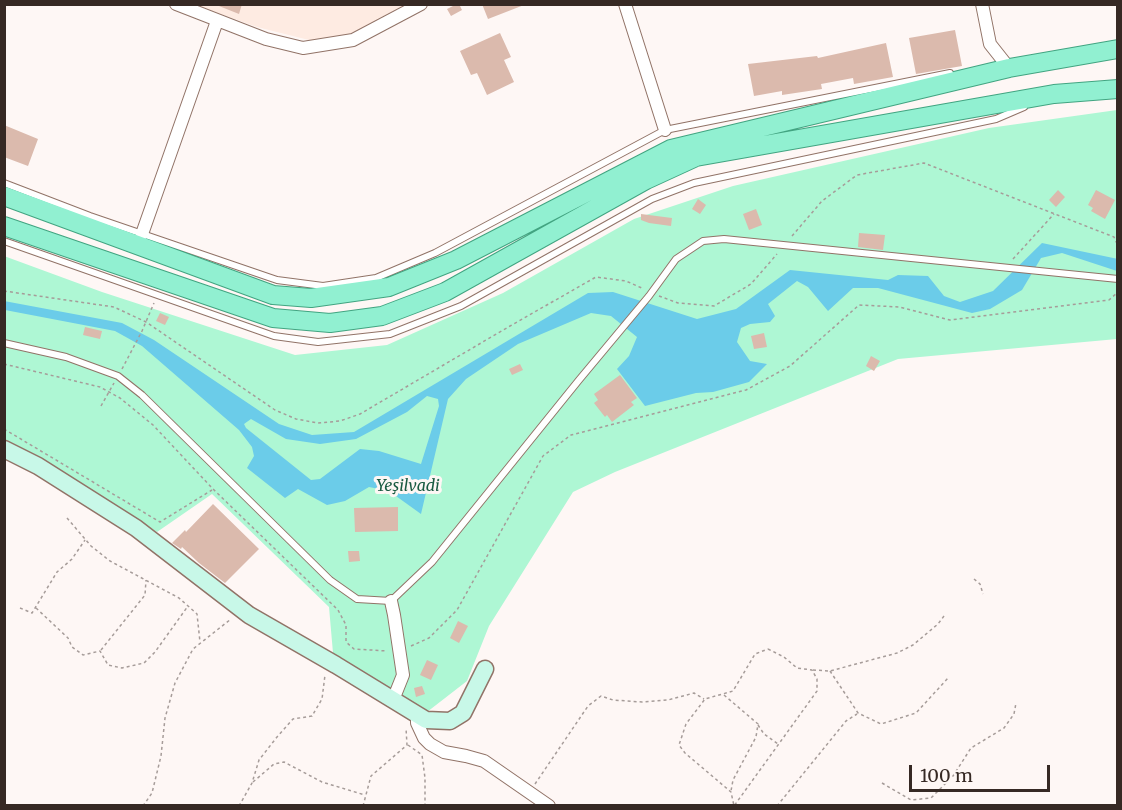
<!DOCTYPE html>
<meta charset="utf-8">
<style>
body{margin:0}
#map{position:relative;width:1122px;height:810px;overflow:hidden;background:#fef7f5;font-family:Merriweather,serif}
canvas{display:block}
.frame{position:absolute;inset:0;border:6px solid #362924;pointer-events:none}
.scale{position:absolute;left:909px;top:765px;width:141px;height:27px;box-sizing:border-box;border:3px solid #362924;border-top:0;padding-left:8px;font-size:18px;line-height:21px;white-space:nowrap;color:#362924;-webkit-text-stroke:4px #fef7f5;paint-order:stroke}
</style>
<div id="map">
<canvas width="1122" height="810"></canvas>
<div class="frame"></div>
<div class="scale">100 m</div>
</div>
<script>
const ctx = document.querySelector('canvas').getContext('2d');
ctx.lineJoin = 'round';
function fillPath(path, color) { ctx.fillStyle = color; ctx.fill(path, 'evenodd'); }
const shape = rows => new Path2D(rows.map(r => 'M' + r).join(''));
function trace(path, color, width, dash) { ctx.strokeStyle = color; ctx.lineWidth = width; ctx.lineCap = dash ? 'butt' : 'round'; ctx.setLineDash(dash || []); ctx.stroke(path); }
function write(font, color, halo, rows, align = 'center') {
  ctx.font = font + ' Merriweather,serif'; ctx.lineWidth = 6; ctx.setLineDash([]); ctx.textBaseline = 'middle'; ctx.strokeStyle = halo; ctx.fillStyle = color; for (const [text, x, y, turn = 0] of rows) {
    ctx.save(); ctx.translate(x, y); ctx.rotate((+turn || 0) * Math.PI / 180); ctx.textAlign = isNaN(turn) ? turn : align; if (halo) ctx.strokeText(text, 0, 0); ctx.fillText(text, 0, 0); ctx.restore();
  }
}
fillPath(shape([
 [195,5,408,5,350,34,313,41,257,27]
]), '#feebe2');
fillPath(shape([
 [1117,110,1117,339,898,359,615,472,573,492,489,626,467,681,427,712,333,653,329,607,212,494,157,532,67,476,5,442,4,256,102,292,295,355,387,345,503,293,634,219,733,186,989,128]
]), '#aef7d4');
fillPath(shape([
 [1042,243,1118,259,1117,271,1062,253,1041,258,1022,290,990,309,972,313,878,288,853,288,828,311,808,287,797,281,768,304,775,316,770,322,750,324,741,328,737,342,750,361,767,364,749,382,713,392,696,393,645,406,617,369,629,356,637,337,611,316,591,313,518,344,466,379,448,399,421,514,389,491,369,487,345,501,327,505,298,489,285,498,247,468,254,456,252,447,239,430,142,346,115,331,5,310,4,301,122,323,154,340,279,424,312,435,354,432,588,293,613,292,697,319,736,309,790,270,888,280,898,275,928,276,944,296,960,302,993,291],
 [427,396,438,399,439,406,421,464,379,451,360,449,320,479,311,480,246,428,244,424,251,419,286,439,320,444,356,439,407,412]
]), '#6bcce9');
fillPath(shape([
 [214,4,242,4,239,14],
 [457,4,459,4,462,10,451,16,447,9],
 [482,4,524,4,524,5,488,19],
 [955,30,962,66,916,74,909,38],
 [500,33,511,57,504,60,514,82,487,95,477,73,471,75,460,51],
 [886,43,893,77,854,84,853,78,821,84,822,89,782,95,782,91,754,96,748,64,817,56,818,58],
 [4,125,38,139,28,166,4,157],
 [1058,190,1065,197,1056,207,1049,200],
 [1096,190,1115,200,1105,219,1091,211,1093,208,1088,205],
 [698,199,706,205,700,214,692,209],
 [756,209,762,225,749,230,743,214],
 [641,214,672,218,671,226,649,223,641,220],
 [859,233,885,235,883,250,858,247],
 [160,313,169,317,165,325,156,321],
 [85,327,102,331,100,339,83,335],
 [764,333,767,347,754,349,751,336],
 [871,356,880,361,874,371,866,366],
 [520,364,523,370,512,375,509,369],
 [620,375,637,398,631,402,634,405,612,422,607,415,605,417,594,403,598,400,594,394],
 [213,504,259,549,225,583,199,563,182,547,181,549,172,543,185,530,186,532],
 [398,507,398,531,355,532,354,508],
 [348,551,359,551,360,561,349,562],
 [458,621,468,626,459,643,450,638],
 [427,660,438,665,431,680,420,675],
 [422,686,425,694,416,697,414,688]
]), '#dbbaad');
const lane = shape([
 [4,183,90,216,277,280,323,286,376,278,435,253,665,130,950,73],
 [4,241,274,336,318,342,390,334,461,306,652,199,694,183,996,119,1024,107],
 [4,343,66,357,118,376,142,395,330,580,357,599,391,601,432,562,579,380,649,296,676,259,703,241,724,239,1118,279]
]);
const street = shape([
 [176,4,266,39,303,48,353,40,421,4],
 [625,4,665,130],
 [982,4,990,44,1009,68],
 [142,234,217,21],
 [391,601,394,615,403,675,393,700],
 [417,714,417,723,424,738,430,744,444,752,466,756,484,761,549,806]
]);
const secondary = shape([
 [4,449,38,466,136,528,249,615,336,665,426,720,450,721,463,713,485,669]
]);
const primary = shape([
 [4,196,273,295,311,298,389,287,456,260,671,149,1009,68,1118,49],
 [4,226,273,318,330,323,382,316,445,292,646,180,696,157,1054,94,1118,89]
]);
trace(lane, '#917367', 8);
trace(street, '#917367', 14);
trace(secondary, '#917367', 19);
trace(primary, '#42a481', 20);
trace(shape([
 [792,236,822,201,857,175,924,163,1114,237,1118,246],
 [1013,259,1054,214],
 [4,291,114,307,146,322,275,410,296,419,318,423,340,421,360,414,510,326,596,277,626,281,644,289],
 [659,296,678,303,714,306,751,284,777,254],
 [4,364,100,387,120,398,153,425,213,489,338,610,346,625,346,642,354,649,387,651],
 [122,369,142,331,154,303],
 [101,406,114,383],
 [4,429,160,522,212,490],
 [67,518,91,546,110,561,179,598,197,614,200,642],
 [974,579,980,584,983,594],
 [20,608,32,613,57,572,72,559,85,540],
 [36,608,68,638,72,647,83,655,100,651,108,665,122,668,144,663,155,652,188,606],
 [411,646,429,638,457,610,543,456,571,435,746,390,790,366,859,305,899,307,950,320,1109,300,1118,292],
 [768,649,784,657,797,668,812,670,817,679,817,691,734,806,731,792,685,753,679,745,686,724,705,699,733,691,755,654,768,649],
 [101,650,145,595,146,580],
 [813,670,830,671,897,653,913,645,938,624,944,616],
 [830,671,858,713,881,724,916,713,949,677],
 [724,695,758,724,756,737,733,780,731,791],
 [758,725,764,734,778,744],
 [408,745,422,755,425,778,425,806],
 [253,782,274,764,284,762,322,782,365,795],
 [882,783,911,800,931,798,953,776,971,748,1004,728,1014,714,1016,703],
 [535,784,588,706,601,696,613,700,642,702,668,700,694,693,704,699],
 [143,806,152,793,161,756,165,718,175,683,193,649,231,619],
 [239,806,252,783,259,760,277,737,293,719,312,716,322,699,325,675],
 [363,806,371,776,407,745,406,728],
 [777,806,846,721,857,714]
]), '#a69c99', 1.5, [3, 3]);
trace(lane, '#fff', 6);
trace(street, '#fff', 12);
trace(secondary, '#c8f8e8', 16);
trace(primary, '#91f0d1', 18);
write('italic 16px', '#1a5b42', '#fef7f5', [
 ["Yeşilvadi",408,486]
]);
</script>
